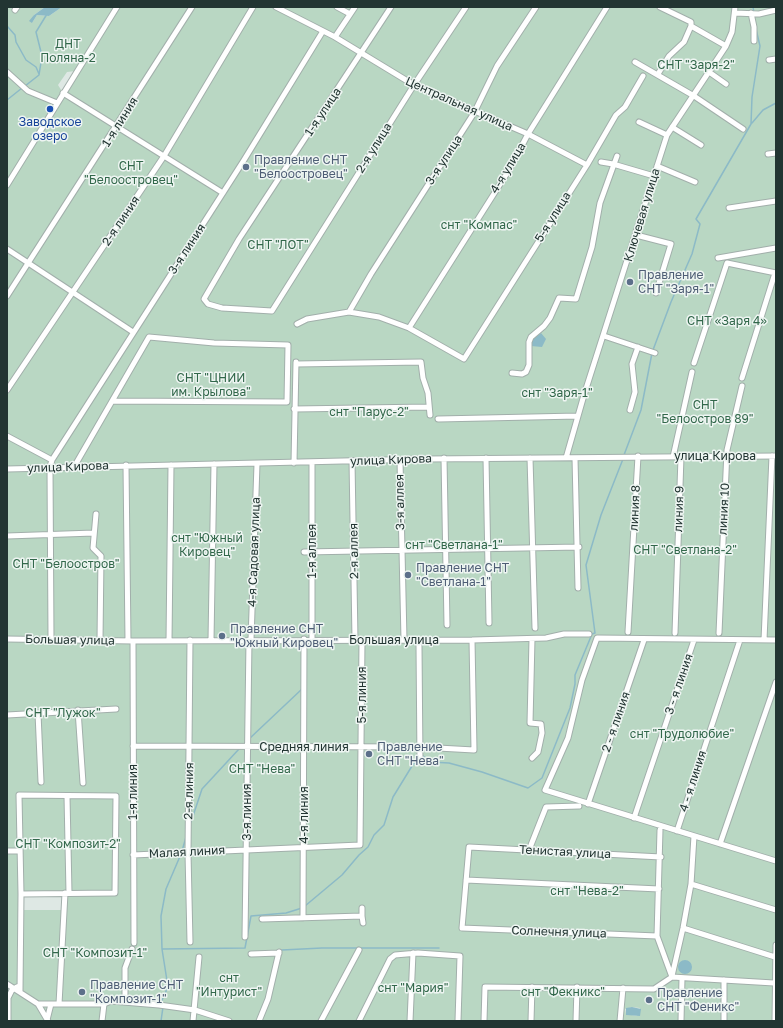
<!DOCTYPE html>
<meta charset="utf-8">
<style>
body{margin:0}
#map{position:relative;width:783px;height:1028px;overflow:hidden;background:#dee8e4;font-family:"Golos Text",sans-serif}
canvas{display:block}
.frame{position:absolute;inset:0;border:8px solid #223532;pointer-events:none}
</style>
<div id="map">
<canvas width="783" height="1028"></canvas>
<div class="frame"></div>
</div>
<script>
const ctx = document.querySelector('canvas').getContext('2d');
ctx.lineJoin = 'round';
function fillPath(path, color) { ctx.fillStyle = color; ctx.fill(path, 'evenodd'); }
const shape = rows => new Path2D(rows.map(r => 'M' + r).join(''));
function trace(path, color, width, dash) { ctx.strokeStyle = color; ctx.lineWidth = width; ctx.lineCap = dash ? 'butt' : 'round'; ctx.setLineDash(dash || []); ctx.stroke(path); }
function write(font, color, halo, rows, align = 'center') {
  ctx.font = font + ' "Golos Text",sans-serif'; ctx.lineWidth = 3; ctx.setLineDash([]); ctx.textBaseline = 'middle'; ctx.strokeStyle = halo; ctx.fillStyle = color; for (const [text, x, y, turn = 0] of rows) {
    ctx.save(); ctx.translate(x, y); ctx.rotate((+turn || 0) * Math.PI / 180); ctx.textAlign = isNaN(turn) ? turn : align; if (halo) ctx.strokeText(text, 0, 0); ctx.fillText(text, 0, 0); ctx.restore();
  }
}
fillPath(shape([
 [7,7,45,7,34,15,32,23,37,15,49,16,62,7,776,7,776,1021,7,1021],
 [76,71,63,93,58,85,67,72],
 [65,893,64,910,21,910,21,895],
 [632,1007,640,1008,637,1016,626,1014,625,1009]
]), '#b9d7c3');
fillPath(shape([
 [45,7,62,7,49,16,37,15,32,23,29,21,34,15],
 [541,333,546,339,542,347,531,346,532,340],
 '678 967a7 7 0 1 1 14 0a7 7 0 1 1-14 0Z',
 [632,1007,641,1009,640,1016,626,1015,626,1008]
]), '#8cbac7');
trace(shape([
 [753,7,754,13],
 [7,26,15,35,16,42,26,60,36,67,39,74],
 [25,86,39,75,42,56,36,32,47,14],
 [7,100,22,88],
 [752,123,763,110,776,103],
 [653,350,671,302,692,254,700,224,696,219,751,124,752,97,760,46,756,29],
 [624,455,641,410,652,353],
 [249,739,302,689],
 [422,757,423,756,431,762,449,763,482,772,528,788,542,778,570,708,575,684,575,675,592,634,595,633,586,565,601,515,623,459],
 [191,822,202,789,239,749],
 [182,851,186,837],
 [305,906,342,875,359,855,368,847,374,835,384,825,393,797,412,766,418,759],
 [162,949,245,948,251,916,286,913,302,908],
 [282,950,322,948,439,948],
 [162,1003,162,1000,168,987,162,949,161,916,166,889,181,854],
 [161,1021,163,1007]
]), '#8cbac7', 1.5);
const minor = shape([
 [276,7,335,37,414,85,528,134,587,165],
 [337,7,350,14],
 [391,7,239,239,204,299,208,304,222,308,272,311,414,85,466,7],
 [15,10,17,7],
 [735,13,759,14,776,10],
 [751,13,754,27,754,41],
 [691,26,726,46],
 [335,37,355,7],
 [769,60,776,59],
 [635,62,694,96,743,129],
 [7,72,28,91,57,103],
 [709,72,726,84],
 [658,74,669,56,684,42,691,26,691,22,660,7],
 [63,93,223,193],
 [639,122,667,135],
 [672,127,701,145],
 [768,154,776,153],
 [601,162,613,164,654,176],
 [657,166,695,182],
 [7,185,117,7],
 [729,208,776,201],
 [636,235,671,244,656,293],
 [7,249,133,332],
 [718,258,776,248],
 [7,296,192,7],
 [349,312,371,274,474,113,497,66,536,7],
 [297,324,307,319,349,312,379,317,409,328,464,359,587,165,616,115,625,107,643,76],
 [409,328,509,170,528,134,607,7],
 [604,336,655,353],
 [694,363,727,263,776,273],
 [296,364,421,362,423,378,428,393,430,415],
 [512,373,522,374,526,372,529,365,529,342,531,337,544,326,550,318,559,298,576,299,592,247,600,203,617,156],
 [742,378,775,273],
 [7,390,164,156,253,7],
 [294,409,429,407],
 [630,410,635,392,632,364,638,347],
 [438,419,578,416],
 [7,436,52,460],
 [673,457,692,372],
 [444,458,447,625],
 [486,458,489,623],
 [530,458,535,628],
 [566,458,584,395,667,135,726,46,732,32,735,7],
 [575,458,578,588],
 [400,460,404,640],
 [352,461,355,640],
 [294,463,296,362],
 [126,465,128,641],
 [74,467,149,337,214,343,288,345,287,402,113,401],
 [7,469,426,459,776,456],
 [96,514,93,548,101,556,100,640],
 [7,536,94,533],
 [304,552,579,547],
 [628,632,638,456],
 [675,633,681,457],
 [719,633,727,450,742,386],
 [7,639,133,641,472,640,546,638,564,634,589,634],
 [51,639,50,467,52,460,244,160,323,31],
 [312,639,312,462],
 [211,640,214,464],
 [251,640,257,464],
 [418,640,419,646,420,762],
 [764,640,772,456],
 [776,640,597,638,582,680,568,738,545,790,776,861],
 [133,641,134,943],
 [169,641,171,465],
 [78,710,83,783],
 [38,713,41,782],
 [7,715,116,709],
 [133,746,420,747,474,750,472,640],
 [532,758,538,752,542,733,541,724,530,723,532,639],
 [67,796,69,893],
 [588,804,644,640],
 [634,818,694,640],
 [660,830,657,936,672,977],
 [677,831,740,640],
 [720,844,776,682],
 [529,850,546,807,579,806],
 [7,851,20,851],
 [133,855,360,845,362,641],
 [466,880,659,889],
 [691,884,776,910],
 [362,908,362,916],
 [303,918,304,639],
 [262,919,362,916,363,923],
 [683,928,775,957],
 [657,936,462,928,469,847,661,857],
 [245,937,249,640],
 [190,942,188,853,190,640],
 [251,954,279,953],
 [672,976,683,928,691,884,694,836],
 [7,984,38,1004,104,1004,111,1001,159,1005,195,1010,229,1021],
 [20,991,21,894,19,795,116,796,115,893,21,894],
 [125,1002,125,968,132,949],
 [38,1004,48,1021],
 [59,1004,65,893],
 [47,1020,51,1004],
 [8,1021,8,998,12,990,17,987],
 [102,1021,104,1004],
 [193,1021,199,957],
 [259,1021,268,999,279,952],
 [321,1021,359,950],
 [359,1021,390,959,395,955,418,953,460,956,458,1021],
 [410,1021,413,953],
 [484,1021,485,987,654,989,672,977,774,983],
 [531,1021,532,987],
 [576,1021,577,987],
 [620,1021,623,988],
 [681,1021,682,978],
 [724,1021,724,980],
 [775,1021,776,945]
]);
trace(minor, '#a2afab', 7);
trace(minor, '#fff', 5);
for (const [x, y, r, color] of [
 [50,109,4,"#1a4fb4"],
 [246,167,4,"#5c6f8a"],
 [630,282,4,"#5c6f8a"],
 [408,575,4,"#5c6f8a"],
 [222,636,4,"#5c6f8a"],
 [369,754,4,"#5c6f8a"],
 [82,992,4,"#5c6f8a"],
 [649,1000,4,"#5c6f8a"]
]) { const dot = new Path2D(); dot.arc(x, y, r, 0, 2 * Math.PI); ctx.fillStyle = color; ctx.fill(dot); trace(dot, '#eef5f2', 1.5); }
write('12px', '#31674a', '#eef5f2', [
 ["ДНТ",68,44],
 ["Поляна-2",68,58],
 ["СНТ \"Заря-2\"",696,65],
 ["СНТ",131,166],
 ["\"Белоостровец\"",131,180],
 ["снт \"Компас\"",479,225],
 ["СНТ \"ЛОТ\"",278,245],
 ["СНТ «Заря 4»",727,321],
 ["СНТ \"ЦНИИ",211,378],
 ["им. Крылова\"",211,392],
 ["снт \"Заря-1\"",557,393],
 ["СНТ",705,405],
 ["\"Белоостров 89\"",705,419],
 ["снт \"Парус-2\"",369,412],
 ["снт \"Южный",207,538],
 ["Кировец\"",207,552],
 ["снт \"Светлана-1\"",454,545],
 ["СНТ \"Светлана-2\"",685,550],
 ["СНТ \"Белоостров\"",66,564],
 ["СНТ \"Лужок\"",63,713],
 ["снт \"Трудолюбие\"",682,734],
 ["СНТ \"Нева\"",262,769],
 ["СНТ \"Композит-2\"",68,844],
 ["снт \"Нева-2\"",587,891],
 ["СНТ \"Композит-1\"",95,953],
 ["снт",229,978],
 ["\"Интурист\"",229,992],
 ["снт \"Мария\"",413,988],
 ["снт \"Фекникс\"",563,992]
]);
write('12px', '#223532', '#eef5f2', [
 ["Центральная улица",459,104,24],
 ["1-я улица",323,112,-56],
 ["1-я линия",120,122,-58],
 ["2-я улица",374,148,-58],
 ["3-я улица",444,160,-57],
 ["4-я улица",508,168,-59],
 ["Ключевая улица",642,215,-73],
 ["5-я улица",553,217,-58],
 ["2-я линия",121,221,-56],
 ["3-я линия",187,249,-57],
 ["улица Кирова",715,456],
 ["улица Кирова",391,460,-2],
 ["улица Кирова",68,467,-2],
 ["3-я аллея",400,502,-91],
 ["линия 8",635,508,-87],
 ["линия 9",679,509,-88],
 ["линия 10",724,509,-87],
 ["1-я аллея",312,551,-90],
 ["2-я аллея",354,551,-91],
 ["4-я Садовая улица",254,552,-88],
 ["Большая улица",70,640,1],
 ["Большая улица",394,640],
 ["3 - я линия",679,684,-71],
 ["5-я линия",362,695,-90],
 ["2 - я линия",616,722,-71],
 ["Средняя линия",304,747],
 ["4 - я линия",693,781,-72],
 ["2-я линия",189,791,-89],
 ["1-я линия",133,792,-90],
 ["3-я линия",247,812,-90],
 ["4-я линия",304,815,-90],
 ["Малая линия",187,852,-3],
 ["Тенистая улица",565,852,3],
 ["Солнечня улица",559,932,2]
]);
write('12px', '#164399', '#eef5f2', [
 ["Заводское",50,122],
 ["озеро",50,136]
]);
write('12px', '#4e5e75', '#eef5f2', [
 ["Правление СНТ",254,160],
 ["\"Белоостровец\"",254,174],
 ["Правление",638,275],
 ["СНТ \"Заря-1\"",638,289],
 ["Правление СНТ",416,568],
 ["\"Светлана-1\"",416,582],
 ["Правление СНТ",230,629],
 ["\"Южный Кировец\"",230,643],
 ["Правление",377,747],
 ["СНТ \"Нева\"",377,761],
 ["Правление СНТ",90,985],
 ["\"Композит-1\"",90,999],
 ["Правление",657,993],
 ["СНТ \"Феникс\"",657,1007]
], 'left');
</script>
